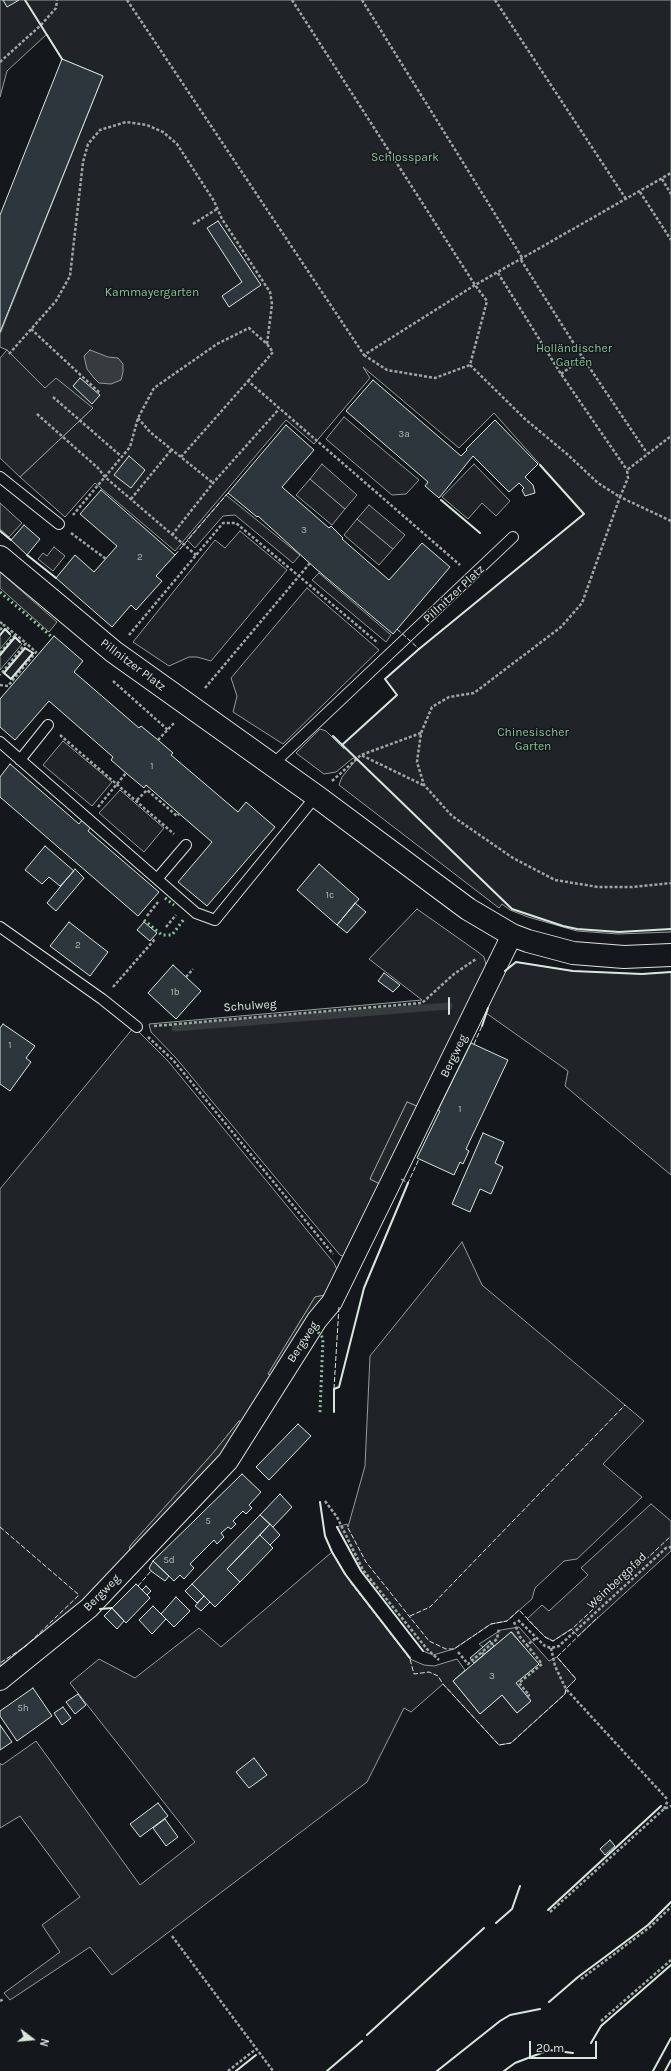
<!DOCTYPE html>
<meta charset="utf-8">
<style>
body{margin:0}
#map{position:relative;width:671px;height:2071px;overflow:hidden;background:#14181c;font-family:Karla,sans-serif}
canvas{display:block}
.north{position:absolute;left:12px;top:2019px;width:40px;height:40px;-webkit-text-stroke:3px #14181c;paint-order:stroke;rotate:106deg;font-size:11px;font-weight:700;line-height:16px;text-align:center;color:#d8e6dc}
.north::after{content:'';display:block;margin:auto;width:14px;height:18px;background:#d8e6dc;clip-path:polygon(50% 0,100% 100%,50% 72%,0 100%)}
.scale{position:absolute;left:529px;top:2041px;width:68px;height:18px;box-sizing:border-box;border:2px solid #d8e6dc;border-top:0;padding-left:5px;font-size:12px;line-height:14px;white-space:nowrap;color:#d8e6dc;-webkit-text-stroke:3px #14181c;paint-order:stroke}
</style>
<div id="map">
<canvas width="671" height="2071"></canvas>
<div class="north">N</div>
<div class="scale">20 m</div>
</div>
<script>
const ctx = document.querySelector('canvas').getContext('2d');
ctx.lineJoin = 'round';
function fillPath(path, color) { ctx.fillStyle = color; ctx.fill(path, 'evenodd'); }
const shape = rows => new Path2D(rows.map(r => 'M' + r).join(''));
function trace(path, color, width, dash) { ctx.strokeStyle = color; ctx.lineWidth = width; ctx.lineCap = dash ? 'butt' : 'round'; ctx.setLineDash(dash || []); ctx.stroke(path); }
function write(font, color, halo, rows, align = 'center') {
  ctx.font = font + ' Karla,sans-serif'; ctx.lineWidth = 3; ctx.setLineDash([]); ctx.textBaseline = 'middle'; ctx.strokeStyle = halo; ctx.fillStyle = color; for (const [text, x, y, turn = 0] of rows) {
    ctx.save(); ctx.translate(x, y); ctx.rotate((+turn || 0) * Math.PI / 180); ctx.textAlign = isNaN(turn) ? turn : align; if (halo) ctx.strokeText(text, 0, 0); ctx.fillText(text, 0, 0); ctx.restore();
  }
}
const green = shape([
 [0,0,671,0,671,932,618,934,577,931,528,917,510,910,502,904,499,908,339,785,342,777,356,760,353,758,336,772,324,774,296,753,320,729,326,731,344,749,342,745,397,695,385,679,419,649,584,514,494,413,459,448,363,367,370,378,314,444,286,420,175,551,95,483,65,517,20,477,93,408,45,388,7,350,0,347,0,334,103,76,62,59,47,34,7,71,0,97,0,0],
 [344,417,419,480,406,494,392,495,326,439,344,417],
 [474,464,510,501,496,516,482,503,468,519,442,497,474,464],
 [310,479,345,509,332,525,296,495,310,479],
 [226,495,300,555,293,563,235,515,223,516,195,548,187,540,226,495],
 [357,519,393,549,379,565,344,535,357,519],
 [240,531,287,570,211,661,197,657,189,657,169,666,133,642,215,540,225,548,240,531],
 [54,547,65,556,53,571,38,559,43,553,47,556,54,547],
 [319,573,391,635,386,642,312,580,319,573],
 [307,588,379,650,283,744,233,712,237,696,231,678,307,588],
 [5,630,11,636,0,649,0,635,5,630],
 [15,638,22,644,0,670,0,656,15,638],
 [25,648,33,653,11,679,4,673,25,648],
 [63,741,112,782,92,806,43,765,63,741],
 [120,790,164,828,144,852,99,813,120,790],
 [417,909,478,952,484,957,487,968,419,1107,407,1102,370,1179,382,1185,346,1257,340,1255,176,1058,151,1032,149,1024,422,1000,369,959,417,909],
 [516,962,573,971,642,974,671,972,671,1175,565,1086,568,1071,486,1013,500,978,507,968,516,962],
 [134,1027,168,1061,334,1263,338,1272,325,1295,315,1297,268,1374,274,1377,245,1423,239,1421,213,1453,130,1546,129,1555,85,1601,0,1667,0,1189,134,1027],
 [462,1242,482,1285,644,1421,603,1464,642,1497,577,1559,564,1561,535,1588,532,1599,507,1621,491,1624,454,1649,433,1655,423,1651,361,1571,337,1527,347,1524,348,1527,365,1466,370,1356,462,1242],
 [651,1504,671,1521,671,1551,578,1636,571,1629,553,1641,545,1637,527,1619,542,1605,549,1611,588,1575,581,1568,651,1504],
 [332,1552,351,1583,410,1659,424,1665,434,1666,457,1659,465,1670,453,1681,480,1714,502,1695,517,1713,531,1701,516,1683,538,1664,512,1632,494,1646,490,1642,483,1647,479,1644,501,1630,519,1627,549,1661,557,1657,576,1679,566,1689,565,1694,511,1743,499,1745,443,1684,411,1712,404,1708,367,1782,112,1975,90,1947,10,2000,4,1993,60,1952,42,1925,80,1897,20,1816,0,1828,0,1763,2,1765,36,1741,140,1885,195,1842,70,1683,99,1659,135,1678,199,1628,221,1647,332,1552]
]);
fillPath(green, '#202428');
trace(green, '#939e99', 1);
const parking = shape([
 [7,350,45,388,56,378,93,408,20,477,0,458,0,358,7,350],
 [322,464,357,495,345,509,310,479,322,464],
 [0,503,22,523,9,537,0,529,0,503],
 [369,505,405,535,393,549,357,519,369,505],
 [0,572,57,622,49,632,0,588,0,572],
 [407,1102,419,1107,382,1185,370,1179,407,1102],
 [325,1295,274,1377,268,1374,315,1297,325,1295],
 [239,1421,245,1423,225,1453,129,1555,130,1546,213,1453,239,1421]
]);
fillPath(parking, '#24282b');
trace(parking, '#939e99', 1);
const water = shape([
 [90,350,108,357,118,358,123,364,123,372,121,380,111,384,99,383,94,378,87,369,84,356,90,350]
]);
fillPath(water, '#363b3e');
trace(water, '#939e99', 1);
trace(shape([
 [175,1028,449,1006]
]), '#363b3e', 7);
const building = shape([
 [3,0,19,0,7,7,3,0],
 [62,59,103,76,0,332,0,215,62,59],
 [218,221,261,285,229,307,222,296,242,282,207,228,218,221],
 [80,378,100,395,92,404,73,386,80,378],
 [373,380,461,456,467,450,466,449,495,420,538,464,525,477,533,485,535,493,525,496,522,490,524,488,519,483,509,492,473,456,439,498,425,486,428,482,346,411,373,380],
 [286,425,314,450,282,487,329,528,331,526,343,538,342,539,389,580,422,543,450,567,393,634,316,569,258,516,257,517,228,493,286,425],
 [129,456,145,470,131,488,114,475,129,456],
 [101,490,175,555,156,576,162,581,136,610,131,605,112,627,56,578,75,555,94,572,117,546,80,514,101,490],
 [24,525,40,539,27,555,11,540,24,525],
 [54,636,83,661,74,672,139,728,141,726,158,740,173,753,171,755,238,812,246,802,275,827,207,906,178,882,212,842,146,785,144,788,126,773,111,760,113,757,49,701,15,740,0,727,0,699,54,636],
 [10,764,79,824,82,820,91,827,88,831,159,892,138,916,0,797,0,777,10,764],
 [45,846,74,871,60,886,49,877,42,884,25,870,45,846],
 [319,864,359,899,337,925,297,890,319,864],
 [75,869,84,878,56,911,47,903,75,869],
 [355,903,366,912,347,933,337,925,355,903],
 [69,922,108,952,90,976,50,946,69,922],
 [144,922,157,933,150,941,137,930,144,922],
 [173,965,201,991,176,1019,148,993,173,965],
 [384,973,400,985,393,992,378,981,384,973],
 [3,1024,35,1046,26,1058,31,1062,10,1091,0,1084,0,1028,3,1024],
 [471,1043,508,1060,466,1149,469,1151,463,1164,460,1162,454,1175,417,1158,440,1111,438,1110,471,1043],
 [483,1133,504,1142,495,1163,503,1167,491,1194,480,1189,470,1212,452,1204,483,1133],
 [298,1424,311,1436,269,1480,256,1467,298,1424],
 [242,1474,261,1492,249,1505,252,1508,246,1514,243,1511,233,1521,236,1524,231,1529,228,1527,221,1533,224,1537,217,1544,214,1540,190,1564,194,1568,184,1579,180,1575,174,1581,153,1561,242,1474],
 [280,1494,292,1507,273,1527,260,1515,280,1494],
 [260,1515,270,1524,227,1569,240,1582,215,1607,192,1584,260,1515],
 [270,1524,280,1535,270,1545,260,1535,270,1524],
 [260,1535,273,1548,240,1582,227,1569,260,1535],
 [153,1561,169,1576,165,1581,151,1571,149,1568,153,1561],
 [136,1584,150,1598,126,1623,112,1608,136,1584],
 [192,1584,204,1596,197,1603,185,1591,192,1584],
 [146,1586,151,1591,147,1595,142,1590,146,1586],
 [204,1596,210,1602,201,1611,195,1606,204,1596],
 [176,1597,190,1611,174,1627,161,1614,176,1597],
 [153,1606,166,1619,152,1634,139,1620,153,1606],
 [112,1608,124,1621,117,1629,104,1616,112,1608],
 [511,1632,539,1664,516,1683,531,1701,517,1713,502,1695,480,1714,453,1681,511,1632],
 [490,1641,494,1646,474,1663,470,1658,490,1641],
 [33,1688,52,1716,17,1741,0,1716,0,1711,33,1688],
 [78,1694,86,1705,75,1714,66,1702,78,1694],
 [63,1707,71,1718,62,1725,54,1713,63,1707],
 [0,1725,12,1742,0,1750,0,1725],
 [254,1758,267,1775,249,1788,236,1772,254,1758],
 [158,1803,168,1816,140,1837,130,1824,158,1803],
 [165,1819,178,1837,166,1846,153,1828,165,1819],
 [610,1840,615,1846,605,1855,600,1849,610,1840]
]);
fillPath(building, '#2c363c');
trace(building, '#d8e6dc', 1);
const service = shape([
 [0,477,59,524],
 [0,742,196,913,215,920,316,796],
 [20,760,48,725],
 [272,765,513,537],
 [157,879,186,845],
 [0,927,102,999,137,1027]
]);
const minor = shape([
 [0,1680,89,1608,228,1461,317,1320,332,1302,512,935]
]);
const secondary = shape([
 [0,557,114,652,316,796,468,909,512,935,528,941,573,953,624,957,671,955]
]);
trace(service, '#d8e6dc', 12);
trace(minor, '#d8e6dc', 22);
trace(secondary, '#d8e6dc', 24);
trace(shape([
 [127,0,364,355,475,285,671,173],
 [292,0,475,285,487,301,470,365,525,419,567,454,598,483,620,497,628,478,627,470,671,436],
 [362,0,523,259],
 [495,0,626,199],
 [0,62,41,25,56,8,57,0],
 [662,179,671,194],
 [640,192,671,240],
 [193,224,217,209],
 [521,260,583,358,647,453],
 [498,273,561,374,627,470],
 [31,329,100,393],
 [9,354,56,301,70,276,83,162,88,144,100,130,126,122,147,125,163,132,177,144,214,201,222,219,270,292,272,304,267,344,249,328,217,344,154,388,138,418,130,447,73,515],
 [364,355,387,370,435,378,470,365],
 [561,374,583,358],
 [248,381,273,352,267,344],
 [53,397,122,457],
 [37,414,98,468,105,477,196,555],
 [138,418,150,432,213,483],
 [181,457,248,381,460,565],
 [131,499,172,449],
 [671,521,620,497,582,603,561,627,474,693,449,697,432,707,421,733,417,762,424,785,452,816,513,858,555,880,598,887,632,887,671,883],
 [71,533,106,559],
 [172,535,213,483,279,409],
 [0,622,4,625],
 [0,630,4,625,26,643,0,675],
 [129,635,223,523,236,523,378,643],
 [0,653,16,634],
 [113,681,168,730],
 [0,685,8,686,36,652,26,643],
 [205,688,310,563],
 [421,733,361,755,423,785],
 [60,735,174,834],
 [158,740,175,722],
 [332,781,361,755],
 [137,800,147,790,177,816,179,814],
 [98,807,126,773],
 [147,916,158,902],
 [166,927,176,915],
 [186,977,193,969],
 [113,987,155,939],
 [154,1026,422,1003,454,974,476,959],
 [148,1037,173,1060,333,1254],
 [325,1501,337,1517,363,1570,427,1649,439,1660],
 [518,1620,545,1646,551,1648,559,1646,666,1548,671,1547],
 [514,1622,520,1637,527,1645,525,1648],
 [551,1648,555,1666,566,1689,668,1800],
 [458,1652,468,1664,482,1652],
 [484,1655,482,1652,497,1639,499,1628],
 [527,1697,529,1695,519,1683,542,1664,527,1645,536,1638],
 [664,1809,668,1800],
 [550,1912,664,1809,671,1806],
 [172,1936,273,2071],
 [581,1979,650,1927,671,1907],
 [0,2001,4,1999],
 [601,2021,671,1960],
 [228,2071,256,2049]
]), '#9da8a2', 2.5, [3, 2]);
trace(service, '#14181c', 10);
trace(minor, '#14181c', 20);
trace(secondary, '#14181c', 22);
trace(shape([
 [0,592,52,637],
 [165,898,174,905],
 [144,920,162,935,172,935,184,919],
 [318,1332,323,1338,320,1413]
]), '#8ac095', 3, [2, 3]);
trace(shape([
 [175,555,228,493],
 [397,629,419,649],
 [474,1044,482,1026],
 [401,1179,408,1183,419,1159],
 [334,1389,339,1306],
 [0,1527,79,1595,26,1646,0,1663],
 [348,1528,366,1562,429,1641,446,1649,454,1649,491,1624,507,1621,519,1610,545,1637,553,1641,572,1629,671,1536],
 [332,1552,351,1583,410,1659,414,1674,429,1672,438,1676,443,1684,499,1745,511,1743,565,1694,566,1689,576,1679,557,1657,598,1617],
 [138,1586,151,1571],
 [410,1616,430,1607,625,1405]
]), '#d8e6dc', 1, [5, 2]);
trace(shape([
 [25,0,62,59],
 [441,500,480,533],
 [0,531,11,540],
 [27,555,56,578],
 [0,635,5,629,10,634],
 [25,648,33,653,11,679,4,673,25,648],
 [0,655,15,637,20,642],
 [333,736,512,909,563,926,577,929,619,932,671,929],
 [342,745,397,695,385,679,419,649,584,514,540,465],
 [505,971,516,962,573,971,642,974,671,972],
 [449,1014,449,998],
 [482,1026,488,1008],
 [334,1412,334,1389,339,1387,364,1288,408,1183],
 [320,1502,325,1536,332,1552,345,1574,410,1658],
 [337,1527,361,1571,423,1651],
 [100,1609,112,1608],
 [548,1910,661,1806],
 [496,1923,512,1909,520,1886],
 [549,2002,578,1977,648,1925,671,1902],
 [367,2035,484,1928],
 [591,2043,601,2026,671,1965],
 [236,2071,256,2055],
 [327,2071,362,2041],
 [437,2071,500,2021,510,2015,540,2009],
 [504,2071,515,2063,549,2050,573,2053],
 [653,2071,671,2038],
 [665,2071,671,2060]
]), '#d8e6dc', 2);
write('10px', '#adbab4', null, [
 ["3a",404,434],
 ["3",304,530],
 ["2",140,557],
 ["1",152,766],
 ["1c",330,895],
 ["2",78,945],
 ["1b",175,992],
 ["1",10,1045],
 ["1",460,1109],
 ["5",208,1521],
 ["5d",169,1560],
 ["3",492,1676],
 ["5h",23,1708]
]);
write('12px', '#8ac095', '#14181c', [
 ["Schlosspark",405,158],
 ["Kammayergarten",152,293],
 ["Holländischer",574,349],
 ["Garten",574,363],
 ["Chinesischer",533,733],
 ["Garten",533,747]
]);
write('12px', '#d8e6dc', '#14181c', [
 ["Pillnitzer Platz",454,594,-43],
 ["Pillnitzer Platz",133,665,37],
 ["Schulweg",250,1006,-4],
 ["Bergweg",454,1056,-64],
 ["Bergweg",303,1342,-57],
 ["Weinbergpfad",617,1581,-43],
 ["Bergweg",102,1593,-45]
]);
</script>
